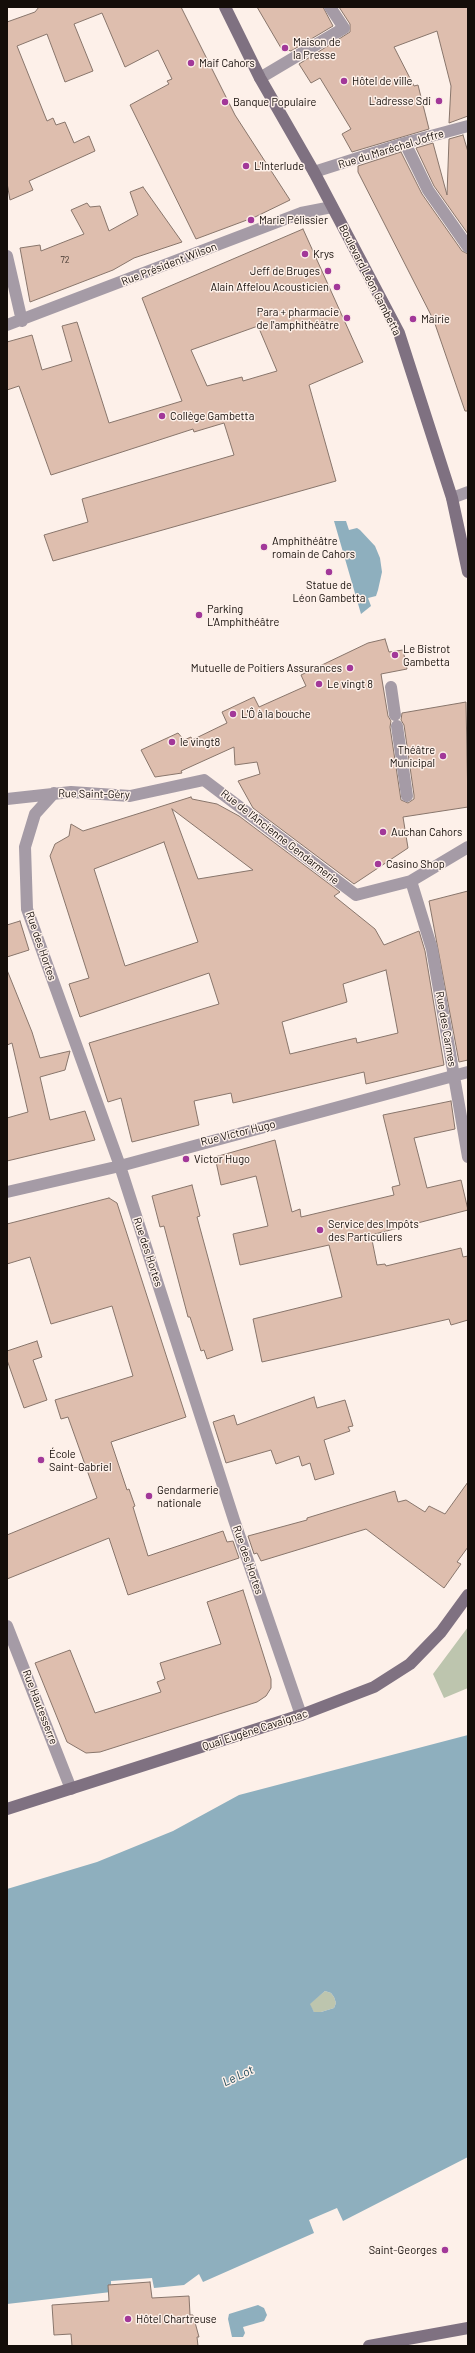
<!DOCTYPE html>
<meta charset="utf-8">
<style>
body{margin:0}
#map{position:relative;width:475px;height:2353px;overflow:hidden;background:#fdf0e9;font-family:Barlow,sans-serif}
canvas{display:block}
.frame{position:absolute;inset:0;border:8px solid #140d09;pointer-events:none}
</style>
<div id="map">
<canvas width="475" height="2353"></canvas>
<div class="frame"></div>
</div>
<script>
const ctx = document.querySelector('canvas').getContext('2d');
ctx.lineJoin = 'round';
function fillPath(path, color) { ctx.fillStyle = color; ctx.fill(path, 'evenodd'); }
const shape = rows => new Path2D(rows.map(r => 'M' + r).join(''));
function trace(path, color, width, dash) { ctx.strokeStyle = color; ctx.lineWidth = width; ctx.lineCap = dash ? 'butt' : 'round'; ctx.setLineDash(dash || []); ctx.stroke(path); }
function write(font, color, halo, rows, align = 'center') {
  ctx.font = font + ' Barlow,sans-serif'; ctx.lineWidth = 3; ctx.setLineDash([]); ctx.textBaseline = 'middle'; ctx.strokeStyle = halo; ctx.fillStyle = color; for (const [text, x, y, turn = 0] of rows) {
    ctx.save(); ctx.translate(x, y); ctx.rotate((+turn || 0) * Math.PI / 180); ctx.textAlign = isNaN(turn) ? turn : align; if (halo) ctx.strokeText(text, 0, 0); ctx.fillText(text, 0, 0); ctx.restore();
  }
}
fillPath(shape([
 [468,1627,468,1688,444,1698,433,1674],
 [325,1991,331,1993,334,1997,336,2003,334,2008,321,2012,314,2012,309,2004]
]), '#bdc5ae');
fillPath(shape([
 [334,521,346,521,349,530,357,528,360,530,375,546,380,558,382,572,378,590,376,596,368,598,371,606,361,614],
 [468,1735,468,2157,343,2221,337,2208,309,2220,314,2233,203,2282,199,2274,184,2285,154,2288,152,2278,111,2281,111,2292,7,2304,7,1889,97,1862,173,1831,239,1795],
 [325,1991,331,1993,334,1997,336,2003,334,2008,321,2012,314,2012,310,2004],
 [258,2305,264,2308,267,2315,264,2321,243,2327,245,2333,243,2337,232,2337,228,2319,229,2314]
]), '#8eafbe');
const building = shape([
 [39,7,181,7,235,115,290,200,255,217,196,239,130,105,169,84,167,81,172,79,158,50,125,67,102,13,74,24,93,71,65,82,47,34,17,46,47,121,53,118,56,125,65,122,74,143,89,136,95,151,29,181,33,190,10,200,7,183,7,22,35,12,39,7],
 [257,7,323,7,333,26,291,51,281,48,257,7],
 [339,7,468,7,468,116,449,123,451,86,437,31,394,47,414,86,418,85,429,129,352,152,342,134,351,129,320,78,311,83,299,64,350,32,350,24,339,7],
 [463,135,468,152,468,234,434,186,416,148,433,143,447,195,449,139,463,135],
 [401,152,422,194,462,251,468,254,468,411,465,411,434,321,358,172,358,166,401,152],
 [143,187,182,242,134,258,113,270,30,302,20,248,40,245,41,251,84,234,71,210,87,203,90,207,100,206,109,231,138,215,130,192,143,187],
 [303,229,363,362,309,385,336,481,53,561,44,535,88,522,82,499,234,455,224,423,194,432,193,429,51,475,19,386,7,390,7,342,32,335,42,370,72,361,62,326,77,322,109,423,182,401,142,298,303,229],
 [258,326,277,371,243,381,242,377,207,386,191,350,258,326],
 [385,639,389,652,403,650,407,669,381,674,388,716,391,721,390,727,401,800,408,803,414,799,414,795,404,725,401,720,402,713,466,702,468,807,403,817,408,848,354,884,253,808,238,781,260,774,257,762,235,765,234,747,181,771,182,773,155,777,141,750,178,733,184,740,191,737,192,740,227,723,222,712,254,697,259,707,306,686,301,675,368,643,385,639],
 [191,797,192,799,217,804,239,816,340,892,334,896,375,929,384,945,419,931,425,951,444,1065,366,1084,364,1072,233,1103,231,1093,194,1101,199,1125,132,1142,121,1098,108,1102,89,1043,219,1004,209,973,80,1017,69,984,89,978,50,856,55,844,69,836,71,824,83,831,191,797],
 [172,809,253,870,198,879,172,809],
 [164,842,198,942,125,966,94,869,164,842],
 [386,970,398,1033,357,1043,356,1038,290,1054,282,1022,347,1002,343,984,386,970],
 [468,891,468,1060,459,1062,429,901,468,891],
 [20,921,29,950,7,957,7,925,20,921],
 [7,970,32,1032,40,1058,70,1051,65,1070,40,1077,50,1120,85,1111,95,1140,7,1161,7,1118,28,1112,12,1043,7,1045,7,970],
 [451,1101,455,1129,414,1138,427,1188,461,1180,468,1210,371,1235,377,1265,385,1264,386,1266,461,1248,463,1257,468,1256,468,1320,451,1325,449,1319,262,1362,253,1319,342,1297,329,1245,240,1265,233,1234,268,1226,256,1176,221,1185,215,1157,275,1140,292,1212,300,1209,301,1217,394,1195,392,1187,400,1185,383,1115,451,1101],
 [192,1185,200,1216,197,1217,233,1350,207,1359,204,1350,201,1351,190,1317,188,1317,164,1226,160,1227,152,1196,192,1185],
 [109,1198,117,1203,186,1417,111,1442,127,1490,129,1489,135,1506,133,1507,148,1556,223,1531,227,1542,233,1541,239,1558,128,1595,109,1538,7,1579,7,1535,97,1498,68,1417,61,1419,55,1400,133,1376,112,1306,51,1324,30,1257,7,1264,7,1224,109,1198],
 [37,1341,42,1357,33,1360,47,1400,24,1408,7,1360,7,1351,37,1341],
 [314,1397,317,1408,345,1400,353,1426,348,1427,350,1431,324,1440,334,1474,315,1480,310,1463,302,1466,299,1456,276,1464,271,1450,226,1463,213,1422,234,1415,237,1425,314,1397],
 [468,1482,468,1547,457,1562,461,1564,444,1588,366,1529,261,1561,257,1553,254,1554,248,1536,307,1520,307,1518,395,1491,398,1502,406,1500,425,1512,429,1506,445,1514,468,1482],
 [243,1590,271,1679,271,1688,266,1696,257,1702,100,1752,86,1753,67,1742,35,1663,70,1650,95,1713,161,1692,157,1682,165,1679,160,1663,221,1644,207,1602,243,1590],
 [150,2282,152,2298,189,2296,190,2315,193,2315,199,2337,197,2337,198,2346,72,2346,71,2334,54,2335,52,2305,109,2301,108,2285,150,2282]
]);
fillPath(building, '#debeae');
trace(building, '#88756b', 1);
trace(shape([
 [260,78,344,28,330,7],
 [405,143,428,190,468,247],
 [314,172,405,143,468,126],
 [7,256,22,321],
 [7,325,301,213,332,207],
 [452,498,468,492],
 [391,687,395,715],
 [397,726,407,796],
 [54,793,35,814,25,847,27,909,120,1166,234,1520,301,1715],
 [7,799,71,792,130,796,204,780,356,895,411,881,468,847],
 [411,881,432,949,468,1157],
 [7,1192,120,1166,468,1072],
 [7,1626,71,1789]
]), '#a59ba6', 12);
trace(shape([
 [225,7,260,78,314,172,399,333,452,498,468,572],
 [7,1809,301,1715,374,1687,410,1664,441,1632,468,1595],
 [369,2346,468,2328]
]), '#7f7181', 12);
for (const [x, y, r, color] of [
 [285,48,4,"#a23899"],
 [191,63,4,"#a23899"],
 [344,81,4,"#a23899"],
 [439,101,4,"#a23899"],
 [225,102,4,"#a23899"],
 [246,166,4,"#a23899"],
 [251,220,4,"#a23899"],
 [305,254,4,"#a23899"],
 [328,271,4,"#a23899"],
 [337,287,4,"#a23899"],
 [347,318,4,"#a23899"],
 [413,319,4,"#a23899"],
 [162,416,4,"#a23899"],
 [264,547,4,"#a23899"],
 [329,572,4,"#a23899"],
 [199,615,4,"#a23899"],
 [395,655,4,"#a23899"],
 [350,668,4,"#a23899"],
 [319,684,4,"#a23899"],
 [233,714,4,"#a23899"],
 [172,742,4,"#a23899"],
 [443,756,4,"#a23899"],
 [383,832,4,"#a23899"],
 [378,864,4,"#a23899"],
 [186,1159,4,"#a23899"],
 [320,1230,4,"#a23899"],
 [41,1460,4,"#a23899"],
 [149,1496,4,"#a23899"],
 [445,2250,4,"#a23899"],
 [128,2319,4,"#a23899"]
]) { const dot = new Path2D(); dot.arc(x, y, r, 0, 2 * Math.PI); ctx.fillStyle = color; ctx.fill(dot); trace(dot, '#fdf0e9', 1.5); }
write('9px', '#463932', null, [
 ["72",65,260]
]);
write('11px', '#140d09', '#fdf0e9', [
 ["Maison de",293,42],
 ["la Presse",293,55],
 ["Maif Cahors",199,63],
 ["Hôtel de ville",352,81],
 ["L'adresse Sdi",431,101,"right"],
 ["Banque Populaire",233,102],
 ["L'Interlude",254,166],
 ["Marie Pélissier",259,220],
 ["Krys",313,254],
 ["Jeff de Bruges",320,271,"right"],
 ["Alain Affelou Acousticien",329,287,"right"],
 ["Para + pharmacie",339,312,"right"],
 ["de l'amphithéâtre",339,325,"right"],
 ["Mairie",421,319],
 ["Collège Gambetta",170,416],
 ["Amphithéâtre",272,541],
 ["romain de Cahors",272,554],
 ["Statue de",329,585,"center"],
 ["Léon Gambetta",329,598,"center"],
 ["Parking",207,609],
 ["L'Amphithéâtre",207,622],
 ["Le Bistrot",403,649],
 ["Gambetta",403,662],
 ["Mutuelle de Poitiers Assurances",342,668,"right"],
 ["Le vingt 8",327,684],
 ["L'Ô à la bouche",241,714],
 ["le vingt8",180,742],
 ["Théâtre",435,750,"right"],
 ["Municipal",435,763,"right"],
 ["Auchan Cahors",391,832],
 ["Casino Shop",386,864],
 ["Victor Hugo",194,1159],
 ["Service des Impôts",328,1224],
 ["des Particuliers",328,1237],
 ["École",49,1454],
 ["Saint-Gabriel",49,1467],
 ["Gendarmerie",157,1490],
 ["nationale",157,1503],
 ["Saint-Georges",437,2250,"right"],
 ["Hôtel Chartreuse",136,2319]
], 'left');
write('11px', '#140d09', '#fdf0e9', [
 ["Rue du Maréchal Joffre",391,149,-17],
 ["Rue Président Wilson",169,264,-21],
 ["Boulevard Léon Gambetta",370,280,63],
 ["Rue Saint-Géry",94,794,1],
 ["Rue de l'Ancienne Gendarmerie",280,837,38],
 ["Rue des Hortes",41,946,71],
 ["Rue des Carmes",446,1029,80],
 ["Rue Victor Hugo",238,1133,-14],
 ["Rue des Hortes",148,1252,72],
 ["Rue des Hortes",248,1560,71],
 ["Rue Hautesserre",40,1707,69],
 ["Quai Eugène Cavaignac",255,1730,-18]
]);
write('italic 12px', '#164456', '#fdf0e9', [
 ["Le Lot",238,2076,-25]
]);
</script>
